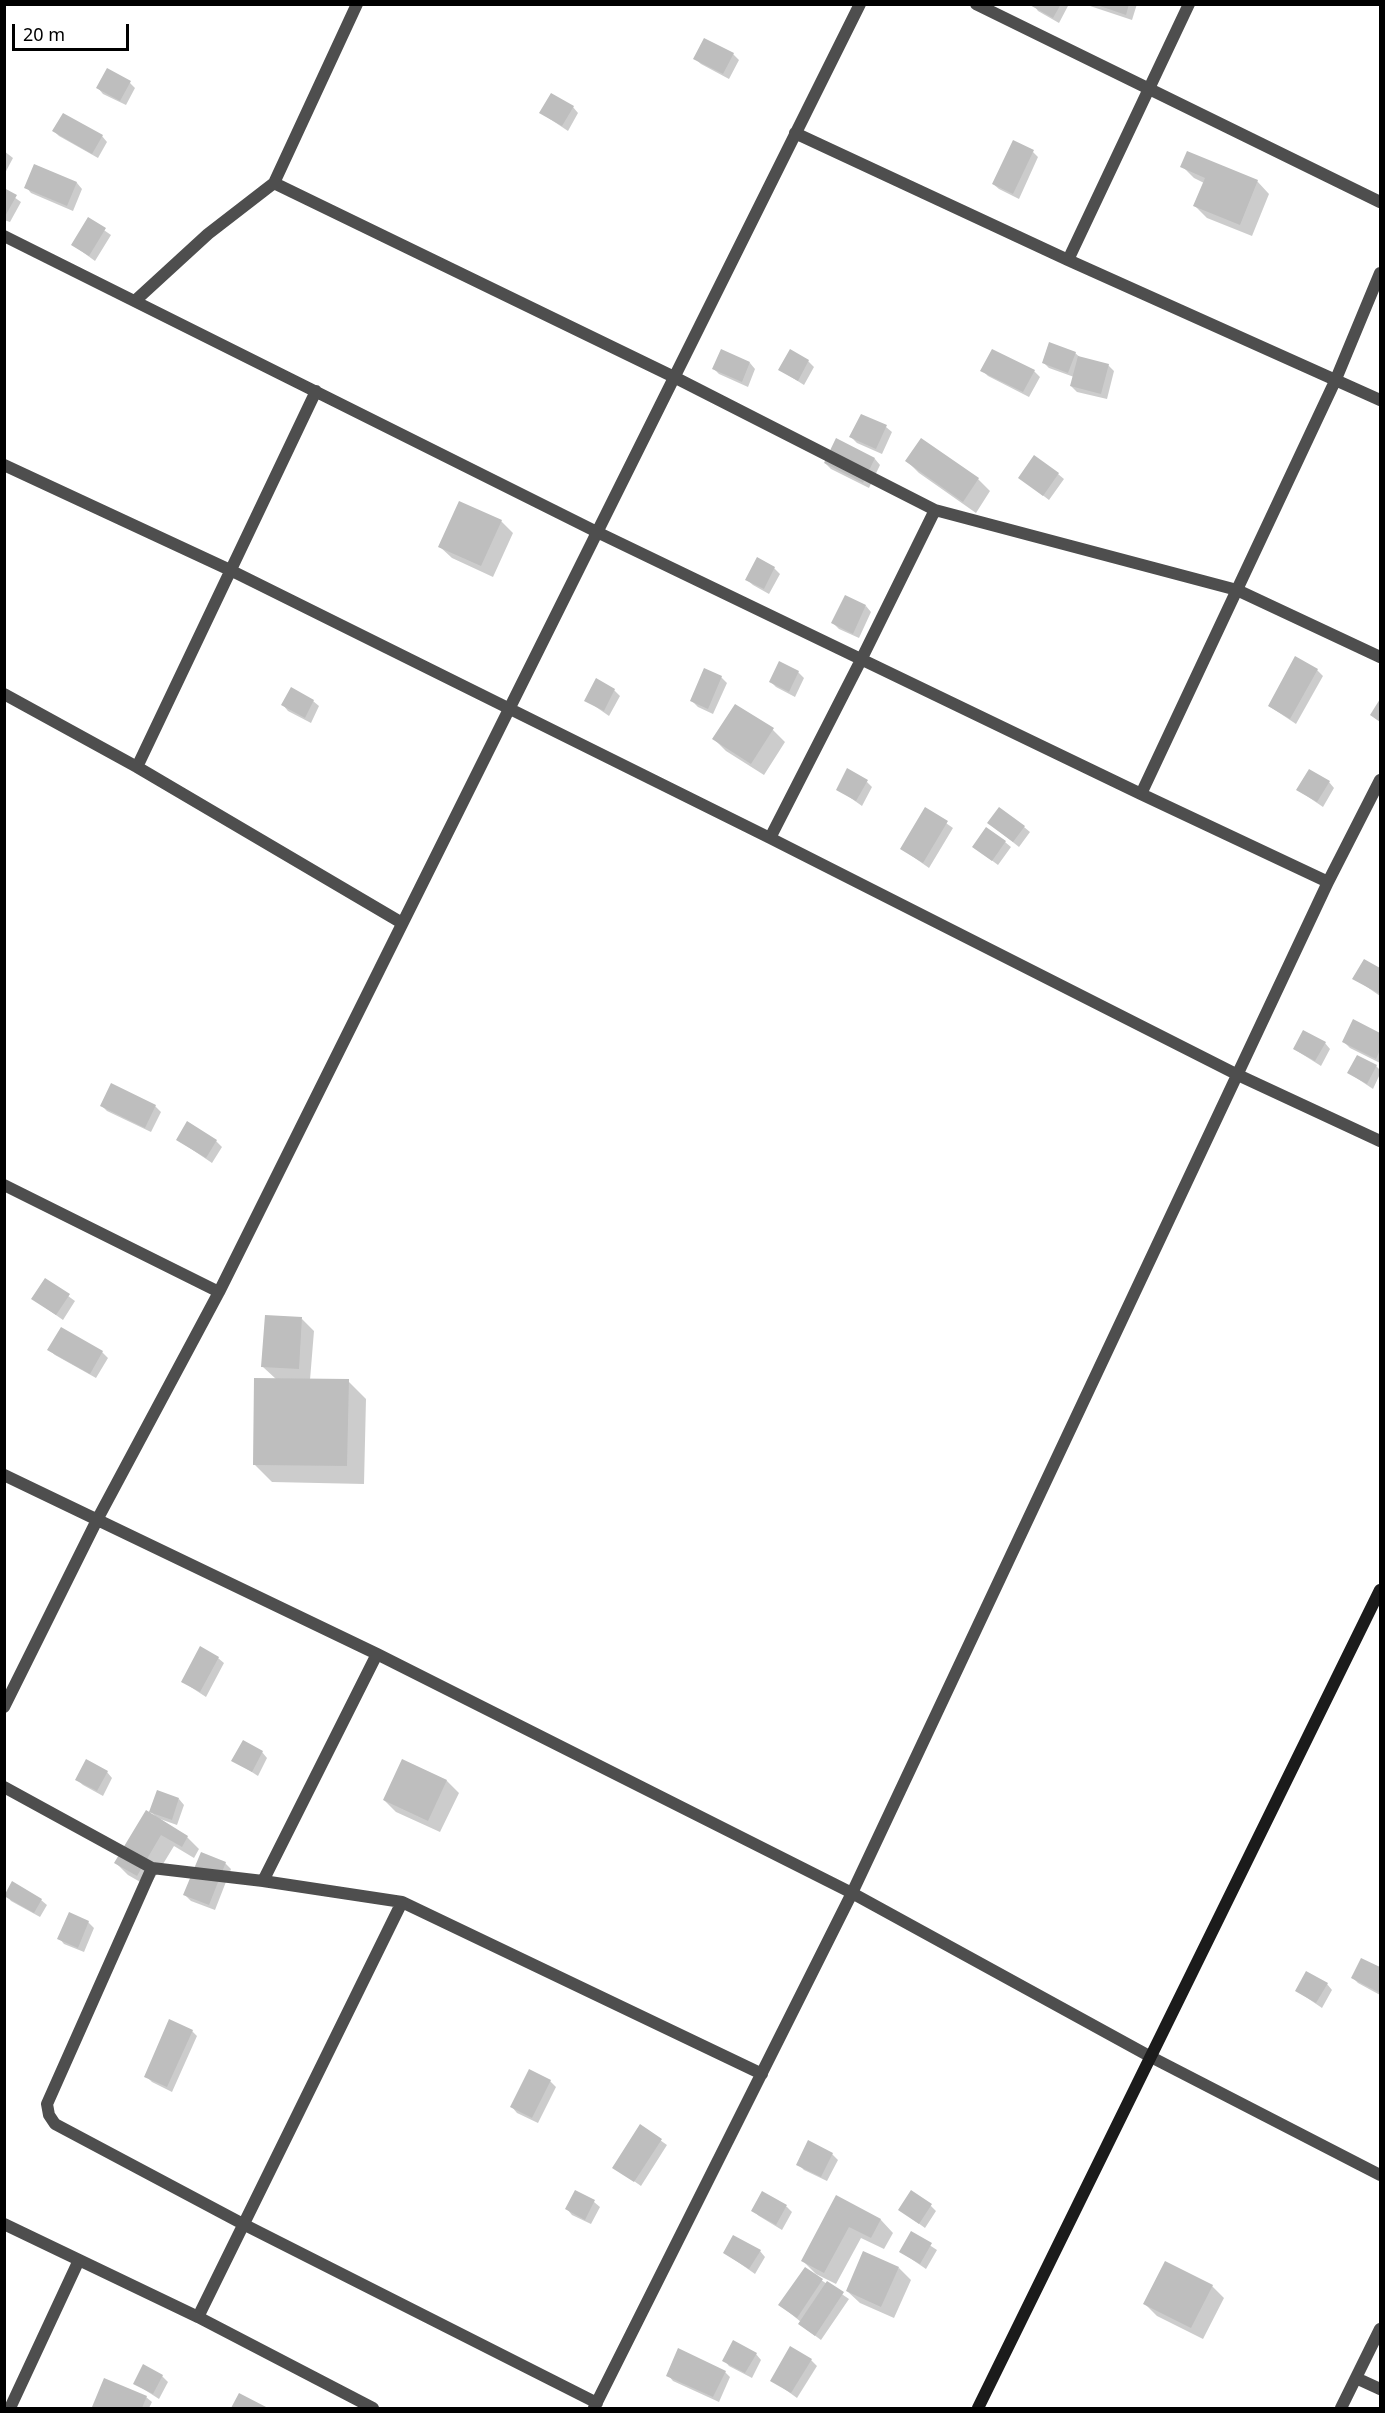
<!DOCTYPE html>
<style>
body{margin:0}
#map{position:relative;width:1385px;height:2413px;overflow:hidden;background:#fff;font-family:"Noto Sans",sans-serif}
canvas{display:block}
.frame{position:absolute;inset:0;border:6px solid #000;pointer-events:none}
.scale{position:absolute;left:12px;top:24px;width:117px;height:27px;box-sizing:border-box;border:3px solid #000;border-top:0;padding-left:8px;font-size:18px;line-height:21px;white-space:nowrap;color:#000;-webkit-text-stroke:4px #fff;paint-order:stroke}
</style>
<div id="map">
<canvas width="1385" height="2413"></canvas>
<div class="frame"></div>
<div class="scale">20 m</div>
</div>
<script>
const ctx = document.querySelector('canvas').getContext('2d');
ctx.lineJoin = 'round';
function fillPath(path, color) { ctx.fillStyle = color; ctx.fill(path, 'evenodd'); }
const shape = rows => new Path2D(rows.map(r => 'M' + r).join(''));
function trace(path, color, width, dash) { ctx.strokeStyle = color; ctx.lineWidth = width; ctx.lineCap = dash ? 'butt' : 'round'; ctx.setLineDash(dash || []); ctx.stroke(path); }
fillPath(shape([
 [1033,4,1069,4,1059,23,1038,11],
 [1084,4,1137,4,1132,20],
 [733,54,739,60,729,79,701,64,695,59],
 [130,83,135,88,126,105,103,94,98,88],
 [573,107,578,113,568,131,541,113],
 [54,131,102,136,107,142,98,158,59,136],
 [4,151,13,158,4,175],
 [1033,152,1038,157,1019,199,999,189,993,184],
 [35,165,77,183,82,189,73,211,31,193,26,187],
 [1182,166,1257,181,1269,194,1252,236,1207,218,1195,206,1204,183,1194,178],
 [4,190,21,202,10,222,4,220],
 [88,219,111,235,95,261,73,245],
 [1075,353,1081,358,1108,365,1114,371,1107,399,1077,392,1071,386,1074,377,1049,368,1044,363],
 [808,361,814,367,804,385,780,370],
 [750,363,755,369,748,387,719,374,714,369],
 [982,370,1034,371,1040,377,1029,397,988,376],
 [886,427,892,432,882,454,857,443,851,437],
 [922,440,978,479,990,491,976,513,919,473,907,461],
 [875,459,880,465,869,488,831,469,825,463],
 [1058,474,1064,479,1049,500,1020,478],
 [501,521,513,533,493,577,452,558,439,546],
 [757,559,774,568,780,574,769,594,753,585,747,580],
 [866,606,871,612,859,638,839,629,833,623],
 [1317,670,1323,676,1296,724,1269,706],
 [798,672,804,678,795,697,776,687,770,681],
 [721,677,727,683,713,714,698,707,692,701],
 [614,690,620,696,609,716,586,700],
 [313,701,319,706,311,723,288,711,283,705],
 [773,730,785,742,764,775,726,751,714,739],
 [867,782,872,787,862,806,838,789],
 [1329,782,1334,788,1323,807,1298,790],
 [926,809,953,828,929,868,902,849],
 [989,823,1024,827,1030,832,1019,847],
 [1005,842,1011,847,998,865,974,847],
 [1364,961,1380,970,1380,996,1354,978],
 [1354,1021,1380,1035,1380,1063,1350,1048,1344,1042],
 [1325,1043,1330,1049,1321,1066,1294,1049],
 [1376,1066,1380,1070,1380,1074,1373,1089,1349,1073],
 [102,1106,155,1106,161,1112,151,1132,107,1111],
 [178,1140,216,1141,222,1147,212,1163],
 [46,1280,75,1301,63,1320,33,1299],
 [302,1319,314,1331,310,1380,348,1381,366,1399,364,1484,272,1482,254,1464,276,1379,263,1367],
 [49,1350,102,1352,108,1358,96,1378,55,1355],
 [218,1658,224,1663,206,1697,183,1682],
 [262,1752,267,1758,258,1776,233,1760],
 [403,1761,447,1781,459,1793,440,1832,396,1812,384,1800],
 [107,1772,112,1778,103,1796,83,1785,77,1780],
 [179,1799,184,1805,177,1825,160,1819,187,1837,199,1849,194,1858,174,1846,149,1887,128,1875,116,1863,156,1817,151,1812],
 [225,1863,231,1869,215,1910,191,1901,185,1895],
 [6,1895,41,1900,47,1905,40,1917,11,1901],
 [88,1922,94,1928,84,1952,64,1944,59,1938],
 [1362,1960,1380,1969,1380,1995,1358,1983,1352,1977],
 [1327,1984,1332,1990,1322,2008,1297,1991],
 [192,2031,197,2036,172,2092,152,2082,146,2076],
 [550,2081,556,2087,538,2123,517,2113,512,2107],
 [640,2126,667,2145,641,2186,614,2167],
 [832,2154,838,2160,827,2181,804,2170,798,2164],
 [575,2192,594,2202,600,2207,591,2224,572,2215,567,2209],
 [763,2193,787,2207,792,2212,782,2230,759,2216,753,2211],
 [837,2197,881,2220,893,2233,884,2249,861,2238,836,2284,816,2274,803,2261],
 [931,2206,936,2211,925,2228,900,2210],
 [911,2233,937,2250,926,2269,901,2252],
 [760,2251,765,2257,755,2274,725,2253],
 [899,2268,911,2280,894,2318,860,2303,847,2291],
 [805,2269,849,2299,821,2340,806,2329,800,2324,801,2322,780,2305],
 [1212,2286,1224,2298,1203,2339,1157,2316,1145,2304],
 [756,2354,761,2360,752,2378,729,2366,724,2360],
 [811,2360,817,2366,797,2398,772,2380],
 [725,2372,730,2377,719,2402,673,2381,668,2375],
 [162,2376,168,2382,159,2399,134,2383],
 [146,2397,152,2402,149,2408,96,2408,94,2406]
]), '#0003');
fillPath(shape([
 [1028,4,1061,4,1053,18],
 [1094,4,1129,4,1126,15],
 [704,38,734,53,723,74,693,59],
 [107,68,131,81,120,101,96,88],
 [551,93,574,106,562,126,539,113],
 [63,113,103,135,92,154,52,131],
 [1013,140,1034,150,1013,194,992,184],
 [1187,151,1258,180,1240,225,1193,206,1205,178,1180,167],
 [34,164,77,182,67,206,24,188],
 [4,188,17,195,4,218],
 [88,217,106,228,89,256,71,245],
 [1049,342,1076,352,1068,373,1042,363],
 [721,349,750,362,742,382,712,369],
 [790,349,809,360,798,381,778,370],
 [992,349,1035,370,1023,392,980,371],
 [1078,356,1109,364,1101,394,1070,386],
 [861,414,887,425,876,449,849,437],
 [836,438,875,458,863,483,824,463],
 [921,438,979,478,963,502,905,461],
 [1034,455,1059,473,1043,496,1018,478],
 [459,501,502,520,481,566,438,547],
 [757,557,775,567,764,589,745,580],
 [845,595,866,605,853,634,831,623],
 [1295,656,1318,669,1290,719,1268,706],
 [779,661,799,671,789,692,769,682],
 [704,668,722,676,708,709,690,701],
 [596,678,615,689,604,711,584,701],
 [291,687,314,700,305,718,281,705],
 [1380,699,1380,722,1370,715],
 [735,704,774,728,751,764,712,739],
 [847,768,868,780,856,801,836,790],
 [1309,769,1330,781,1317,802,1296,790],
 [925,807,948,821,923,863,900,849],
 [999,807,1025,826,1013,842,987,823],
 [986,827,1006,841,992,861,972,847],
 [1364,959,1380,968,1380,994,1352,979],
 [1353,1019,1380,1033,1380,1050,1376,1059,1342,1042],
 [1303,1030,1326,1042,1315,1061,1293,1049],
 [1357,1055,1377,1065,1367,1084,1347,1073],
 [111,1083,156,1105,145,1128,100,1106],
 [187,1121,217,1140,206,1158,176,1140],
 [45,1278,70,1294,56,1315,31,1299],
 [265,1315,302,1317,299,1369,261,1367],
 [61,1327,103,1351,90,1374,47,1350],
 [254,1378,349,1379,347,1466,253,1465],
 [200,1646,219,1657,200,1692,181,1682],
 [243,1740,263,1751,252,1772,231,1761],
 [86,1759,108,1771,97,1791,75,1780],
 [402,1759,447,1780,428,1821,383,1800],
 [157,1790,179,1798,172,1820,149,1812],
 [146,1810,188,1836,182,1847,161,1835,137,1876,114,1863],
 [201,1852,226,1862,209,1905,183,1895],
 [12,1881,42,1899,34,1913,4,1896],
 [69,1912,89,1921,78,1948,57,1939],
 [1361,1958,1380,1967,1380,1993,1351,1978],
 [1306,1971,1328,1983,1316,2003,1295,1991],
 [169,2019,193,2030,167,2087,144,2077],
 [529,2069,551,2080,532,2118,510,2107],
 [640,2124,662,2139,634,2182,612,2168],
 [808,2140,833,2153,821,2177,796,2165],
 [575,2190,595,2200,585,2220,565,2209],
 [911,2190,932,2204,919,2224,898,2210],
 [762,2191,787,2205,776,2225,751,2211],
 [836,2195,881,2219,871,2238,849,2227,824,2273,801,2261],
 [911,2231,932,2243,920,2264,899,2252],
 [733,2235,761,2250,749,2269,723,2253],
 [863,2251,899,2267,881,2307,846,2291],
 [1165,2261,1213,2285,1191,2328,1143,2304],
 [805,2267,823,2279,797,2318,778,2305],
 [827,2281,844,2292,815,2336,798,2324],
 [733,2340,757,2353,745,2373,722,2361],
 [790,2346,812,2359,791,2393,770,2381],
 [678,2348,726,2371,713,2397,666,2376],
 [143,2364,163,2375,153,2394,133,2384],
 [104,2378,147,2396,142,2408,92,2407],
 [239,2393,268,2408,231,2408]
]), '#bebebe');
trace(shape([
 [976,4,1380,202],
 [795,133,1068,260,1380,400],
 [274,183,674,377,935,510,1237,590,1380,657],
 [4,236,599,533,1141,794,1328,882],
 [1068,260,1189,4],
 [136,300,208,234,274,183,357,4],
 [4,465,230,570,770,838,1238,1075,1380,1141],
 [4,694,137,767,402,923],
 [137,767,316,391],
 [1141,794,1336,379,1380,273],
 [770,838,861,660,935,510],
 [4,1185,219,1292],
 [4,1475,377,1654,852,1893,1151,2057,1380,2175],
 [4,1707,97,1520,219,1292,860,4],
 [4,1787,152,1868,263,1881,402,1902,762,2074],
 [152,1868,47,2104,49,2115,55,2124,243,2224,597,2403],
 [263,1881,377,1654],
 [4,2224,198,2317,373,2408],
 [198,2317,402,1902],
 [1356,2378,1380,2389],
 [10,2408,79,2260],
 [594,2408,852,1893,1328,882,1380,780],
 [1341,2408,1380,2329]
]), '#4e4e4e', 12);
trace(shape([
 [978,2408,1380,1590]
]), '#1b1b1b', 12);
</script>
